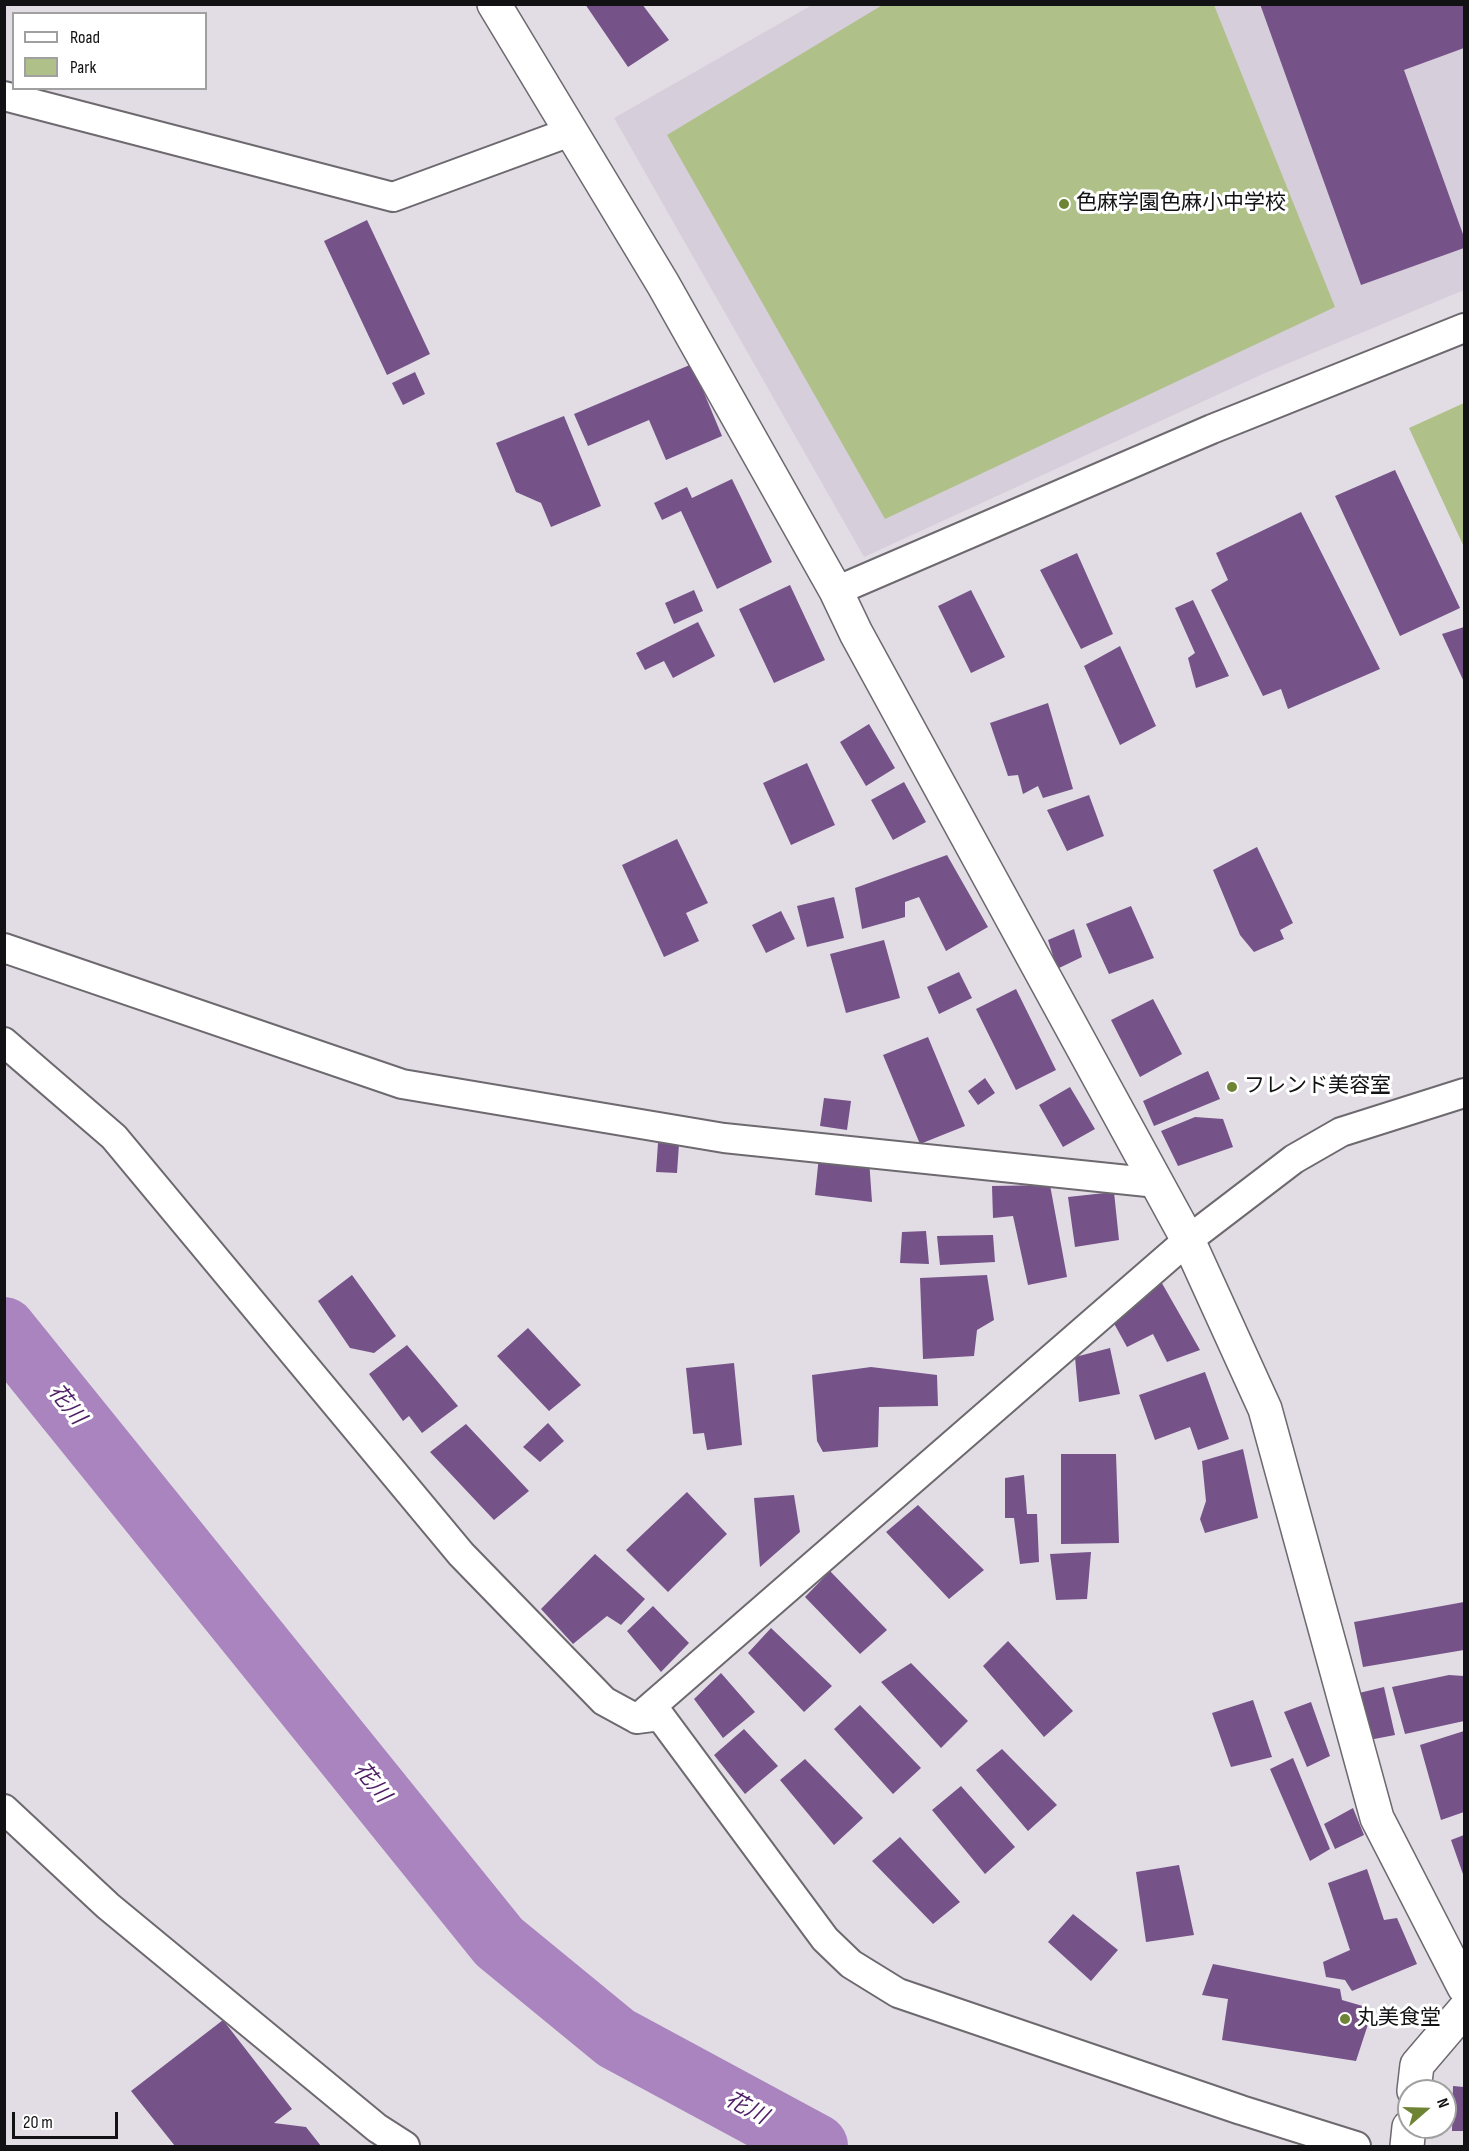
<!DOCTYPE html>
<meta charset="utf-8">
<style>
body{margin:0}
#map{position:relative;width:1469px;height:2151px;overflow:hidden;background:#e2dde5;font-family:"Sofia Sans Condensed",sans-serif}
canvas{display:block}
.frame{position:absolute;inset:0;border:6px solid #121113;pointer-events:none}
.legend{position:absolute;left:12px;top:12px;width:195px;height:78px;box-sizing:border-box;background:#fff;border:2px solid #a0a0a1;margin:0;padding:8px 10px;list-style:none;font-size:18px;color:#121113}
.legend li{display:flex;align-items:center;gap:12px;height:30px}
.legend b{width:30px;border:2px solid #a0a0a1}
.north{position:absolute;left:1397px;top:2079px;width:60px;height:60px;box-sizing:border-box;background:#fff;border:2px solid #a0a0a1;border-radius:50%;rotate:70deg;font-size:16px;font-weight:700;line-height:24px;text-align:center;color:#121113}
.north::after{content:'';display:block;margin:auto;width:21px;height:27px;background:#6e8334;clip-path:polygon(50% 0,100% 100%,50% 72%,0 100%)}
.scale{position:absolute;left:12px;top:2112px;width:106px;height:27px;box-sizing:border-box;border:3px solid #121113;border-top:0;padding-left:8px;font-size:18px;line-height:21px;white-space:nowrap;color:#121113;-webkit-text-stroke:4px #fff;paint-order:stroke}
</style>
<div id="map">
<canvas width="1469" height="2151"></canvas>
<div class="frame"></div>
<ul class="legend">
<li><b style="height:8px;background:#fff"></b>Road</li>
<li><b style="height:16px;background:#afc189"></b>Park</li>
</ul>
<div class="north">N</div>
<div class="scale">20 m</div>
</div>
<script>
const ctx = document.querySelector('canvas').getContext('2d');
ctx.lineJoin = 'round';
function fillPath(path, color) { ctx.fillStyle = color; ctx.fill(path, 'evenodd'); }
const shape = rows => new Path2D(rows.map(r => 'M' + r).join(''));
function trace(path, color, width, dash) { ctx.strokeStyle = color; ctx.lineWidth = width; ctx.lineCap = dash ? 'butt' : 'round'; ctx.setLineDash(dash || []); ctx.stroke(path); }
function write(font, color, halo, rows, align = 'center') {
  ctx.font = font + ' "Sofia Sans Condensed","Noto Sans JP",sans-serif'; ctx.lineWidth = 6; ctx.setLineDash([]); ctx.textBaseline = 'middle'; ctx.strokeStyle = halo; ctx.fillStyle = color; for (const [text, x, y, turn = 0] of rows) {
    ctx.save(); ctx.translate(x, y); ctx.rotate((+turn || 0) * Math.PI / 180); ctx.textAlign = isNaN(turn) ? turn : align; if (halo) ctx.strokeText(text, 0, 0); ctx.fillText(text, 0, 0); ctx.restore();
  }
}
fillPath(shape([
 [812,5,1464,5,1464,290,1265,373,864,557,614,118]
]), '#d7cedc');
fillPath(shape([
 [884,4,1214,5,1335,307,885,519,667,135],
 [1464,403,1464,547,1409,428]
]), '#afc189');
trace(shape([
 [4,1329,499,1942,616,2038,816,2146]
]), '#aa84be', 64);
fillPath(shape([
 [585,4,642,4,669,40,628,67],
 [1260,4,1464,4,1464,48,1404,70,1464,237,1464,248,1361,285],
 [367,220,430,354,387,375,324,241],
 [692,364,722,436,666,460,649,420,588,446,574,414],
 [415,372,425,394,403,405,392,383],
 [564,416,601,506,551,527,541,503,516,492,496,443],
 [1395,470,1460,608,1400,636,1335,496],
 [732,479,772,562,717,589,681,511,662,520,654,503,687,487,692,498],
 [1301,512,1380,669,1288,709,1281,689,1263,696,1211,590,1228,580,1216,553],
 [1077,553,1113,634,1081,649,1040,570],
 [790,585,825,660,774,683,739,609],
 [694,590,703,611,674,624,665,603],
 [971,590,1005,657,971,673,938,606],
 [1193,600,1229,676,1196,688,1188,658,1195,653,1175,608],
 [698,622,715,656,673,678,664,661,645,670,636,653],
 [1464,627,1464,682,1442,634],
 [1120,646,1156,726,1120,745,1084,666],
 [1048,703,1073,789,1043,798,1038,786,1023,794,1018,775,1008,776,990,723],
 [869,724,895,768,866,786,840,742],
 [807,763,835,825,791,845,763,783],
 [904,782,926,822,893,840,871,800],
 [1089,795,1104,836,1067,851,1047,810],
 [677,839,708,903,686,913,699,941,664,957,622,865],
 [1257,847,1293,923,1280,930,1284,939,1254,952,1240,935,1213,870],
 [947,855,988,927,946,951,919,897,905,902,905,917,862,929,855,888],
 [834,897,844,938,807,947,797,906],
 [1131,906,1154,958,1109,974,1086,924],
 [781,911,795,939,766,953,752,925],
 [1074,929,1082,957,1057,969,1048,940],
 [884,940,900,998,846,1013,830,954],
 [959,972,972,998,939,1014,927,987],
 [1016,989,1056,1070,1016,1090,976,1009],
 [1153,999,1182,1054,1140,1077,1111,1020],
 [928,1037,965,1126,920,1144,883,1055],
 [1208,1071,1220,1099,1154,1126,1143,1101],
 [985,1078,995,1093,978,1105,968,1091],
 [1070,1087,1095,1129,1063,1147,1039,1105],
 [824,1098,851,1101,847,1130,820,1126],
 [1195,1117,1223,1119,1233,1147,1178,1166,1161,1131],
 [658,1143,679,1144,677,1173,656,1172],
 [819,1156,869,1159,872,1202,815,1195],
 [1050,1185,1067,1277,1028,1285,1013,1216,993,1218,992,1186],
 [1114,1192,1119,1240,1075,1247,1068,1197],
 [926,1231,929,1264,900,1263,902,1232],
 [993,1235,995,1262,940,1265,937,1236],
 [352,1275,396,1336,374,1353,350,1348,318,1301],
 [987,1275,994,1320,977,1330,974,1356,923,1359,920,1278],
 [1159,1278,1200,1350,1167,1362,1153,1334,1127,1347,1111,1318],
 [528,1328,581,1385,549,1411,497,1356],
 [407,1345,458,1406,422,1433,409,1416,403,1421,369,1374],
 [1110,1348,1120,1394,1079,1402,1075,1357],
 [734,1363,742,1445,707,1450,704,1433,693,1434,686,1368],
 [871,1367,937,1375,938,1406,879,1407,878,1447,823,1452,817,1441,812,1375],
 [1205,1372,1229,1439,1198,1450,1190,1427,1155,1440,1139,1395],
 [548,1423,564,1441,540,1462,523,1447],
 [466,1424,529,1491,494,1520,430,1452],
 [1243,1449,1258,1518,1205,1533,1200,1519,1206,1501,1202,1461],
 [1061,1454,1116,1454,1119,1543,1061,1544],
 [1024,1475,1027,1514,1037,1514,1039,1562,1020,1564,1014,1518,1005,1518,1005,1478],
 [687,1492,727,1534,668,1592,626,1550],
 [794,1495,800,1532,760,1567,754,1498],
 [918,1505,984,1570,949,1599,886,1532],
 [1091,1552,1087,1599,1056,1600,1050,1554],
 [595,1554,645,1599,621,1625,607,1616,573,1644,541,1609],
 [830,1571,887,1630,860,1654,805,1597],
 [1464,1602,1464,1650,1363,1667,1354,1622],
 [653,1606,689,1643,661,1672,627,1631],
 [771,1628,832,1686,804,1712,748,1653],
 [1008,1641,1073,1711,1044,1737,983,1666],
 [911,1663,968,1721,941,1748,881,1682],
 [721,1673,755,1712,723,1738,694,1699],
 [1449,1675,1464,1676,1464,1721,1405,1734,1392,1687],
 [1384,1687,1395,1735,1369,1740,1359,1693],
 [1253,1700,1272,1757,1231,1767,1212,1713],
 [1311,1702,1330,1756,1307,1767,1284,1712],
 [860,1705,921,1768,893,1794,834,1729],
 [744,1729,778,1766,745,1794,714,1755],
 [1464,1731,1464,1812,1441,1820,1420,1745],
 [1002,1749,1057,1805,1028,1831,976,1770],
 [1293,1758,1330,1849,1310,1861,1270,1769],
 [805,1759,863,1818,834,1845,780,1780],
 [961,1786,1015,1847,985,1874,932,1810],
 [1353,1808,1364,1835,1335,1849,1324,1824],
 [1464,1835,1464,1877,1451,1840],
 [900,1837,960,1902,933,1924,872,1861],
 [1179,1865,1194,1935,1146,1942,1136,1872],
 [1367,1869,1384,1920,1397,1918,1417,1964,1352,1991,1345,1980,1326,1977,1323,1962,1350,1950,1328,1883],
 [1073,1914,1118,1950,1091,1981,1048,1942],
 [1213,1964,1340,1989,1342,2000,1373,2009,1356,2061,1222,2040,1228,1999,1202,1995],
 [223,2020,292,2109,274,2123,306,2127,321,2146,175,2146,131,2091],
 [1453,2086,1464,2087,1464,2131,1452,2131]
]), '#755288');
const minor = shape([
 [4,96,393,197,570,132],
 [836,591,1212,429,1464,328],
 [4,948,402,1084,724,1138,1157,1183],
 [4,1042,114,1137,461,1554,604,1701,637,1719,660,1716,825,1939,851,1964,898,1993,1241,2110,1356,2146],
 [637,1719,1188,1240,1294,1159,1341,1132,1464,1093],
 [4,1809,108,1906,377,2128,405,2146]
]);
const tertiary = shape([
 [494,4,663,284,836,591,856,633,1188,1240,1265,1409,1377,1818,1464,1987]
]);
const trunk = shape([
 [1414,2091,1417,2065,1464,2010],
 [1407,2146,1409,2127]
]);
trace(minor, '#6d696f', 32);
trace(tertiary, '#6d696f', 36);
trace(trunk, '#6d696f', 36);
trace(minor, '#fff', 28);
trace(tertiary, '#fff', 33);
trace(trunk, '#fff', 33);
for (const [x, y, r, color] of [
 [1064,204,6,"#6e8334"],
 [1232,1087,6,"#6e8334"],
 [1345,2019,6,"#6e8334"]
]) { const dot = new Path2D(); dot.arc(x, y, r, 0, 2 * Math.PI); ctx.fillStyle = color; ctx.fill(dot); trace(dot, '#fff', 2); }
write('21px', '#121113', '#fff', [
 ["色麻学園色麻小中学校",1076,204],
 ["フレンド美容室",1244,1087],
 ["丸美食堂",1357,2019]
], 'left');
write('italic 22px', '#4f1f65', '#fff', [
 ["花川",66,1405,51],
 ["花川",371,1783,51],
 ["花川",746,2109,28]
]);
</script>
